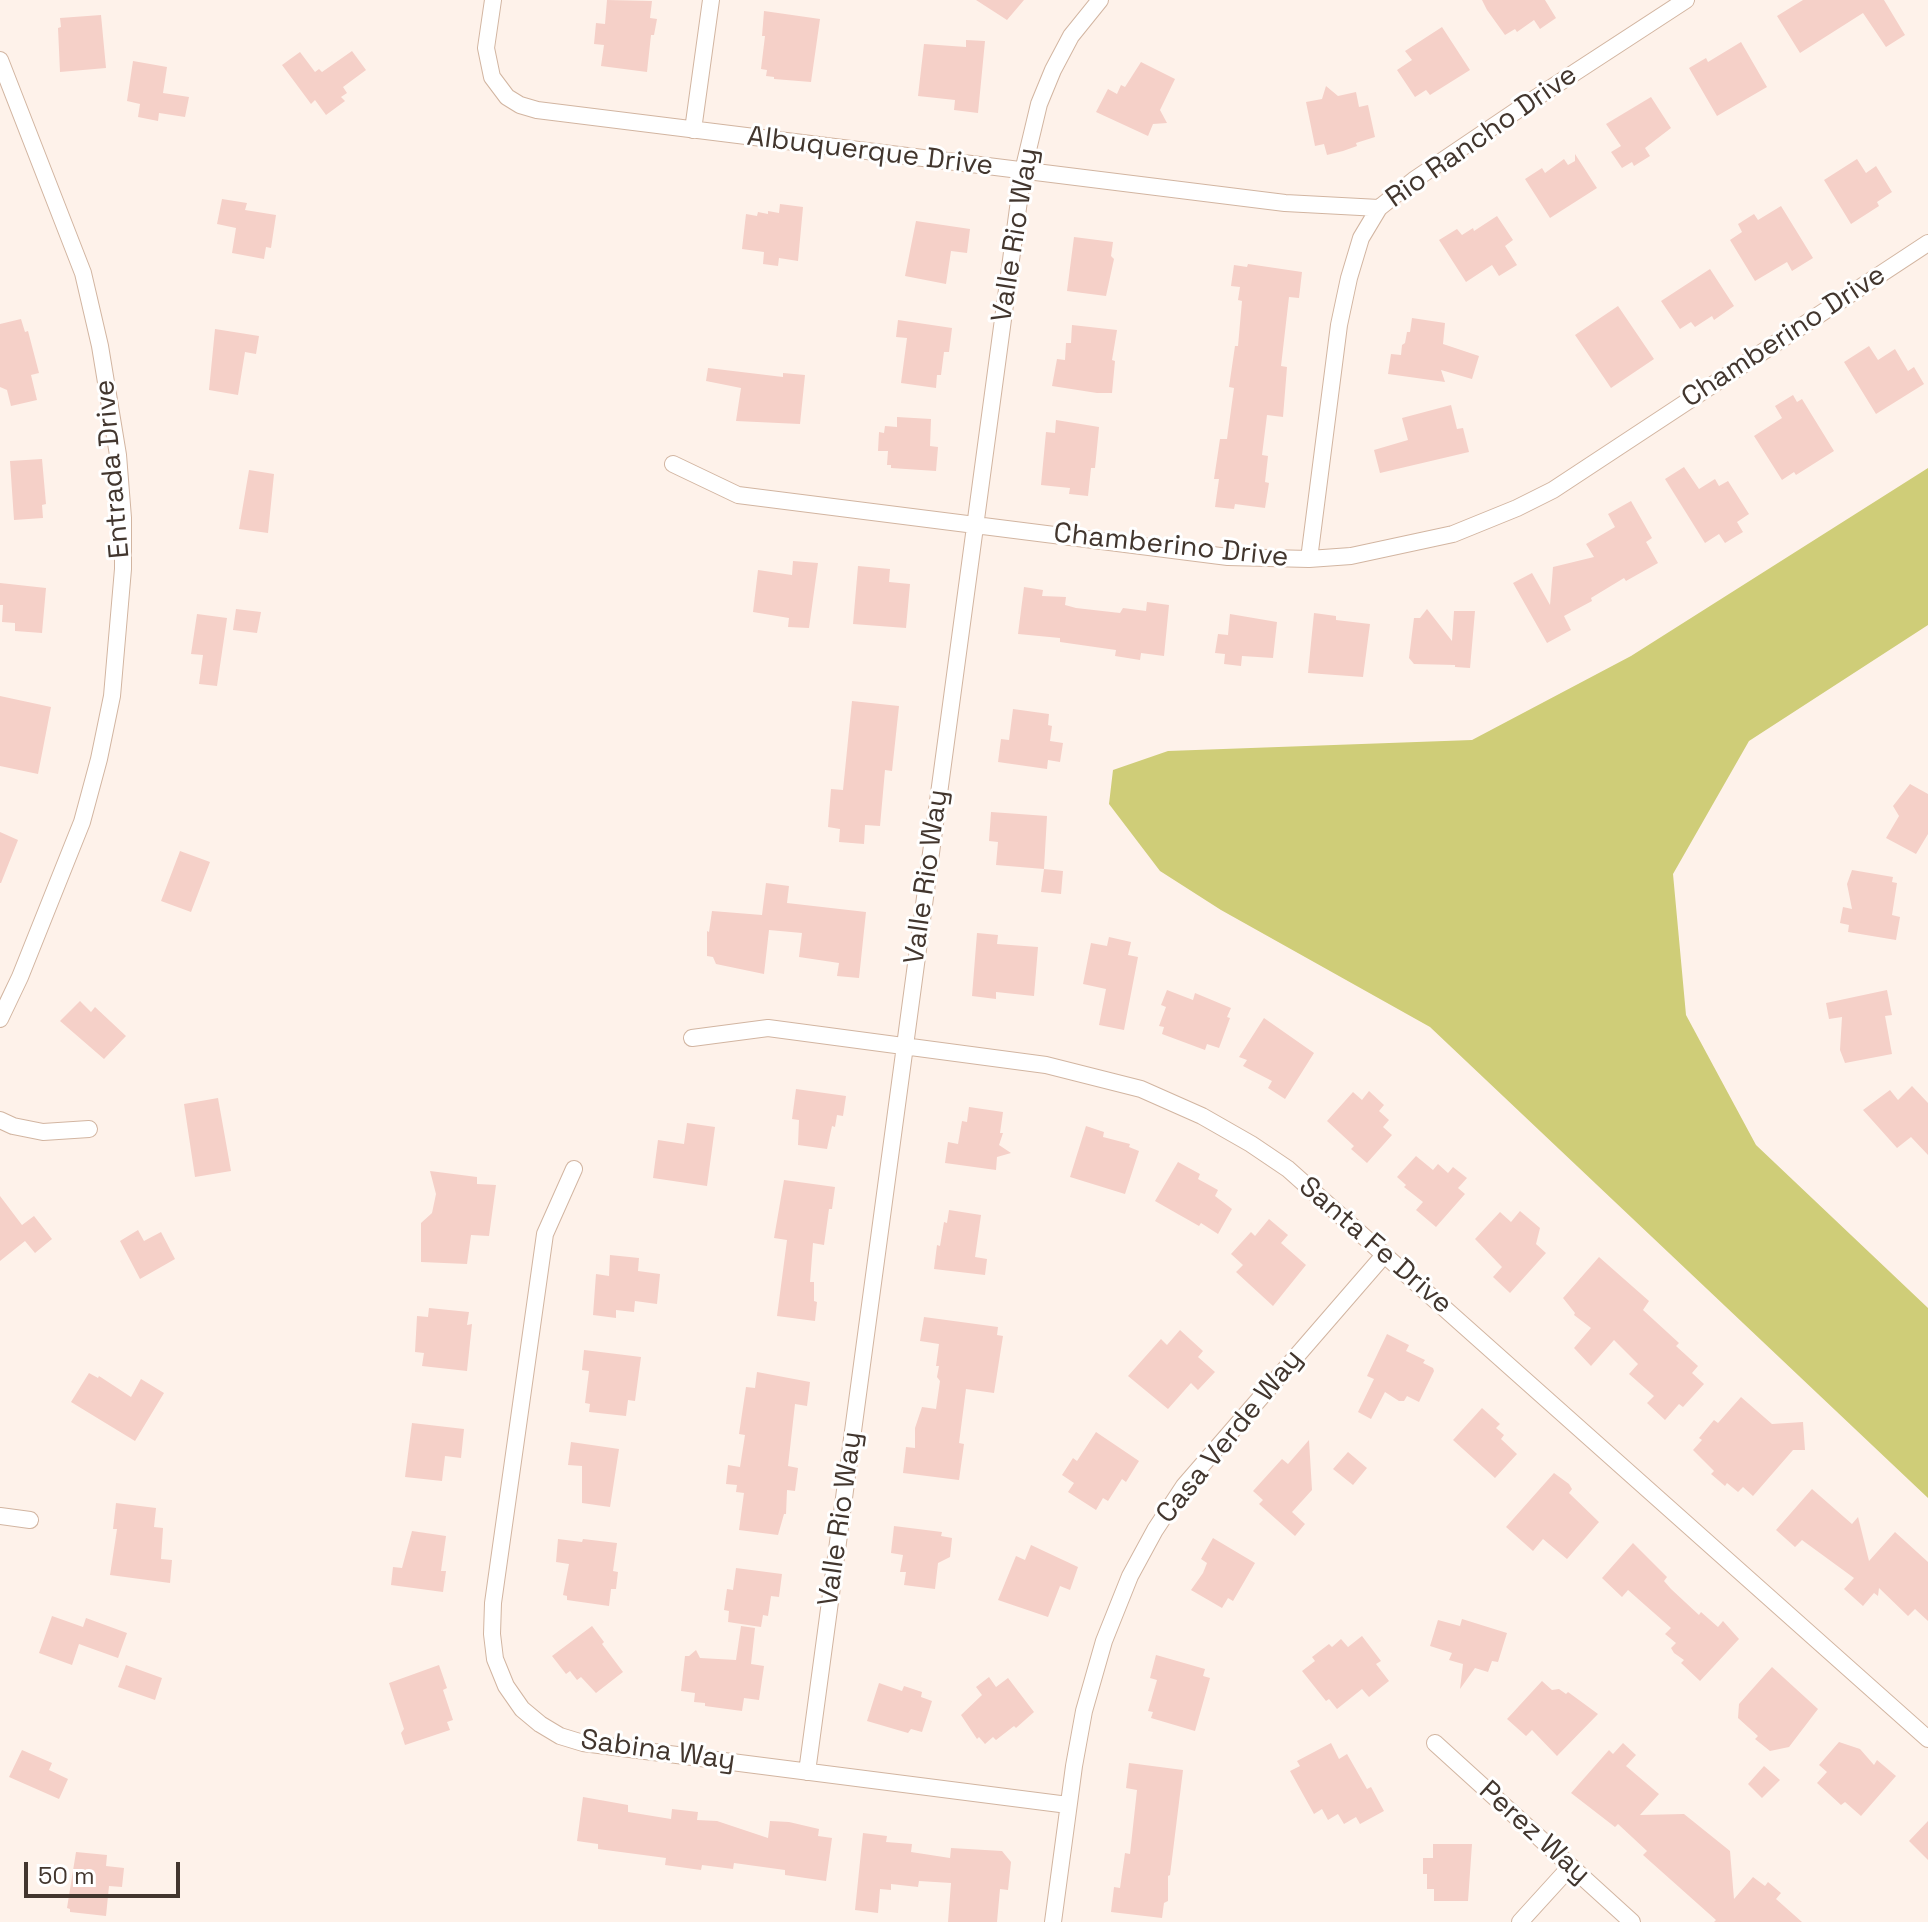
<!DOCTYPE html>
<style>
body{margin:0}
#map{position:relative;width:1928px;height:1922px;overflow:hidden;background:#fef2ea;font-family:"Space Grotesk",sans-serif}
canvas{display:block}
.scale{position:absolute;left:24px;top:1862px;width:156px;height:36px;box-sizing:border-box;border:4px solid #42362e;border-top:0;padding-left:10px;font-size:24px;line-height:28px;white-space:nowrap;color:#42362e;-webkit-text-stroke:6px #fff;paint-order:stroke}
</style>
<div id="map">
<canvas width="1928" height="1922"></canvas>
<div class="scale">50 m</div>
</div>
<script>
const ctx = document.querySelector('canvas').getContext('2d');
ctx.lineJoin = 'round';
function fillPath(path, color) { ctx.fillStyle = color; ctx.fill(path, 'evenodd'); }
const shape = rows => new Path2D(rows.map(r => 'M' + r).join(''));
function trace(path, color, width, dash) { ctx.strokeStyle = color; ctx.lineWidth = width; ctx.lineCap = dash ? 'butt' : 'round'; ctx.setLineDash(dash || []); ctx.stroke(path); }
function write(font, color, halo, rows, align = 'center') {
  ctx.font = font + ' "Space Grotesk",sans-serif'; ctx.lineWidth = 6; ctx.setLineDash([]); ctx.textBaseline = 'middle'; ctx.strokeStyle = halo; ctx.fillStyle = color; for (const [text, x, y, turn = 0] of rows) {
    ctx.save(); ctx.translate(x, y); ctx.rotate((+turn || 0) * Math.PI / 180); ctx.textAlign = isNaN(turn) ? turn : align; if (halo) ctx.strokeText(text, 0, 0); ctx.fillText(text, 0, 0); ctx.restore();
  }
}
fillPath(shape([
 [1928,468,1928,625,1749,741,1673,874,1686,1015,1756,1145,1928,1308,1928,1498,1430,1027,1221,910,1160,871,1109,804,1113,770,1168,751,1472,740,1631,656]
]), '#cfcd78');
fillPath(shape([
 [607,0,652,1,650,18,657,19,654,35,651,35,647,72,601,66,604,45,594,44,596,23,605,24],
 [976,0,1024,0,1007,20],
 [1482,0,1545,0,1556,18,1540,29,1534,20,1517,32,1515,29,1505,35,1487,10],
 [1803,0,1884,0,1905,35,1886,47,1863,13,1800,53,1777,16],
 [764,11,820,19,811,82,774,79,774,77,766,76,767,70,761,69,765,36,762,36],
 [101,15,106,68,60,72,58,28,61,27,60,18],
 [1442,27,1470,70,1430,95,1426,90,1415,97,1397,70,1412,60,1405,51],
 [966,40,985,41,978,113,954,110,955,100,918,96,924,44,966,47],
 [1741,42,1767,87,1717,116,1689,68,1706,58,1708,62],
 [352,51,366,70,343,87,347,93,341,97,345,101,326,115,315,100,311,104,282,65,300,52,315,72,319,69,322,72],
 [133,61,167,67,163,93,189,97,185,117,159,113,158,121,138,117,140,104,127,101],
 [1141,62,1175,79,1160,110,1167,123,1153,124,1148,136,1096,112,1108,89,1117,94,1121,85,1125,87],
 [1326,86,1338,96,1356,92,1359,107,1368,105,1375,137,1356,143,1357,146,1343,151,1327,155,1324,144,1315,146,1306,102,1322,99],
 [1651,97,1671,128,1645,148,1650,156,1634,166,1632,162,1622,168,1611,152,1621,146,1606,124],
 [1575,154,1597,188,1550,218,1525,179,1542,168,1545,173,1564,159,1568,165,1575,161],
 [1857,159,1866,173,1876,166,1892,192,1877,202,1879,206,1851,224,1824,180],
 [222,199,247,203,245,210,276,215,271,248,266,247,264,259,232,253,236,228,217,224],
 [780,204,803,207,798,261,779,258,778,266,763,264,764,252,742,249,746,214,757,216,758,212,768,214,768,211,779,213],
 [1781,206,1813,258,1792,271,1787,262,1755,281,1730,240,1742,232,1738,224,1754,214,1758,220],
 [1497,216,1513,240,1505,246,1517,265,1499,276,1492,265,1466,282,1439,240,1457,229,1462,235,1473,228,1474,231],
 [916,221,970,229,967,253,951,251,946,284,905,276],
 [1074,237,1113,242,1111,256,1114,259,1106,296,1067,291],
 [1248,264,1302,272,1299,298,1289,297,1281,366,1287,367,1283,417,1267,415,1262,455,1268,456,1265,482,1269,483,1265,508,1235,504,1234,509,1215,507,1219,479,1214,479,1220,439,1227,439,1234,388,1229,387,1235,346,1238,346,1242,301,1238,300,1240,287,1231,286,1234,265,1247,267],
 [1710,269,1734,306,1714,320,1712,316,1695,327,1691,322,1680,329,1661,301],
 [1618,306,1654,359,1611,388,1575,335],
 [1412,318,1445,323,1443,344,1479,356,1472,379,1441,370,1445,382,1388,374,1391,354,1401,355,1402,345,1405,343,1407,332,1410,332],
 [21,319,25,332,28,331,39,373,31,375,37,400,11,406,7,390,0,387,0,324],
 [898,320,952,328,949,352,944,352,941,375,937,375,936,388,901,383,907,338,896,337],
 [1072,325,1117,330,1112,360,1115,361,1112,393,1097,393,1052,386,1057,359,1065,360,1066,343,1071,343],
 [215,329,259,336,256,354,245,352,238,395,209,390],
 [1869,346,1878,360,1895,349,1908,371,1914,367,1924,384,1876,414,1844,362],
 [708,368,783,377,783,373,805,375,800,424,736,421,741,388,706,381],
 [1793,395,1797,402,1802,399,1834,451,1796,475,1794,472,1782,480,1754,436,1782,418,1775,406],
 [1451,405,1457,429,1463,428,1469,452,1380,473,1374,450,1408,440,1402,418],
 [897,417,931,419,930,446,938,447,936,471,891,468,891,465,887,465,888,451,878,451,879,432,884,433,885,426,897,427],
 [1056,420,1099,427,1095,468,1091,468,1088,496,1069,494,1070,488,1041,485,1046,432,1055,433],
 [42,459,46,504,42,505,43,518,14,520,10,461],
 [1684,467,1699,489,1715,479,1719,486,1728,481,1749,514,1737,522,1743,532,1725,543,1719,534,1705,543,1665,479],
 [249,470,274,474,268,533,239,529],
 [1631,501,1652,538,1646,542,1658,563,1626,581,1624,578,1591,598,1592,601,1564,616,1571,630,1547,643,1513,583,1532,573,1550,605,1553,567,1594,557,1586,544,1615,527,1608,514],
 [793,561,818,563,809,628,788,627,789,618,753,612,758,570,792,575],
 [858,566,890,569,889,582,910,584,906,628,853,624],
 [0,583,46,588,42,633,15,631,15,623,2,622,3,605,0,605],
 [1024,587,1043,590,1042,596,1066,597,1065,605,1076,608,1120,613,1123,608,1146,611,1147,602,1169,605,1164,656,1141,653,1140,660,1115,656,1116,650,1060,642,1060,638,1018,634],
 [236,609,261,612,257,633,233,630],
 [1427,609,1452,641,1454,611,1475,611,1470,668,1455,667,1455,665,1414,664,1409,658,1414,618,1420,618],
 [1314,613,1336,616,1336,620,1370,624,1363,677,1308,673],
 [197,614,227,618,217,686,199,684,203,655,191,654],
 [1230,614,1277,622,1273,658,1242,656,1241,666,1224,664,1225,654,1215,653,1218,634,1228,635],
 [0,696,51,707,38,774,0,766],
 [852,701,899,706,892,771,885,770,880,826,865,825,864,844,839,842,840,829,828,827,831,789,843,790],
 [1013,709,1049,714,1048,725,1052,726,1050,741,1063,743,1060,762,1048,760,1047,769,998,762,1001,739,1009,740],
 [1910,784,1928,794,1928,834,1916,854,1886,838,1899,816,1893,806],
 [991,812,1047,816,1044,869,996,865,998,842,989,841],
 [0,832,18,840,1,883,0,883],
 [180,851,210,862,191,912,161,901],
 [1044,869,1063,871,1061,894,1041,892],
 [1852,870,1893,877,1892,882,1897,883,1892,915,1900,917,1896,940,1848,932,1849,925,1840,923,1843,907,1852,909,1847,884],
 [766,883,789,886,787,903,866,912,859,978,837,976,839,963,799,957,802,933,769,930,764,974,716,964,713,957,707,956,707,931,709,932,712,911,762,915],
 [977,933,998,935,997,944,1038,947,1034,996,996,992,996,999,972,996],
 [1109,937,1131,942,1128,955,1138,957,1124,1030,1099,1025,1106,989,1083,984,1091,943,1107,946],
 [1167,990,1193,1000,1195,993,1231,1008,1227,1017,1230,1018,1219,1048,1207,1044,1205,1050,1162,1034,1164,1027,1159,1026,1166,1007,1161,1005],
 [1887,990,1892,1015,1885,1016,1892,1054,1845,1063,1840,1050,1842,1017,1829,1019,1826,1003],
 [80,1001,91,1012,95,1007,126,1036,104,1059,60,1021],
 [1264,1018,1314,1053,1285,1099,1268,1088,1272,1081,1243,1066,1247,1060,1239,1057],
 [1912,1086,1928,1103,1928,1155,1911,1137,1897,1148,1863,1110,1890,1090,1898,1100],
 [796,1089,846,1096,843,1116,837,1115,835,1127,832,1126,827,1149,798,1145,799,1120,792,1119],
 [1369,1091,1384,1105,1379,1111,1389,1120,1383,1127,1392,1135,1367,1163,1351,1149,1354,1146,1327,1121,1353,1092,1362,1100],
 [218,1098,231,1171,195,1177,184,1104],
 [969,1107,1003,1112,1000,1133,1003,1133,999,1145,1011,1153,997,1157,996,1170,945,1163,948,1142,958,1144,962,1121,967,1122],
 [687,1123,715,1127,707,1186,653,1178,658,1140,684,1144],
 [1086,1126,1104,1132,1103,1137,1130,1144,1129,1147,1139,1151,1125,1194,1070,1177],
 [1416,1156,1433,1170,1438,1164,1448,1173,1453,1167,1467,1178,1458,1188,1465,1194,1436,1227,1416,1210,1423,1202,1404,1187,1406,1185,1397,1177],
 [1178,1162,1200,1174,1198,1179,1218,1190,1215,1196,1232,1209,1218,1234,1201,1223,1199,1226,1155,1201],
 [430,1171,477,1177,477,1184,496,1185,489,1236,471,1235,467,1264,421,1262,421,1223,432,1213,436,1194],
 [784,1180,835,1187,832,1209,829,1209,824,1245,813,1243,810,1282,814,1282,814,1301,817,1302,815,1321,777,1316,787,1240,774,1238],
 [0,1196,22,1225,34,1216,52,1239,35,1253,25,1241,0,1261],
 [949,1210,981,1215,975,1257,987,1259,985,1275,934,1269,937,1245,940,1246,944,1222,947,1223],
 [1520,1211,1540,1228,1536,1244,1546,1253,1510,1293,1493,1277,1502,1267,1475,1239,1500,1212,1511,1222],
 [1269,1219,1288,1235,1281,1243,1306,1265,1273,1306,1236,1272,1243,1265,1231,1254,1251,1232,1255,1236],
 [138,1230,144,1241,161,1232,175,1259,140,1279,120,1241],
 [610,1255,639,1258,638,1271,660,1274,657,1304,635,1301,634,1312,616,1310,616,1318,593,1315,596,1274,609,1276],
 [1599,1257,1649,1301,1643,1310,1679,1343,1676,1346,1698,1366,1692,1373,1704,1384,1683,1407,1679,1404,1665,1420,1647,1403,1654,1396,1629,1374,1638,1364,1614,1340,1591,1366,1574,1348,1591,1328,1574,1315,1575,1313,1563,1298],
 [429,1308,469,1312,467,1325,472,1324,467,1371,422,1366,424,1353,415,1352,417,1316,428,1317],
 [924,1317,998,1327,997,1335,1003,1336,994,1393,966,1389,959,1443,964,1444,959,1480,903,1473,906,1447,915,1448,915,1428,922,1407,936,1409,940,1381,937,1377,939,1366,936,1366,939,1344,920,1341],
 [1180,1330,1203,1351,1198,1357,1215,1372,1198,1390,1191,1383,1168,1409,1128,1376,1161,1339,1167,1345],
 [1387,1334,1409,1345,1406,1351,1425,1360,1423,1363,1433,1368,1434,1371,1419,1402,1407,1396,1404,1401,1399,1401,1385,1392,1371,1419,1358,1412,1374,1379,1367,1376],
 [584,1350,641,1357,635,1401,628,1400,626,1416,589,1412,590,1404,585,1403,589,1371,582,1370],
 [757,1372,810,1382,807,1406,795,1404,788,1466,798,1468,795,1491,787,1490,786,1514,784,1514,778,1535,739,1530,744,1493,736,1492,737,1485,726,1484,728,1465,740,1467,745,1435,739,1434,746,1387,755,1388],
 [89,1373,98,1378,99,1376,131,1397,141,1379,164,1393,135,1441,71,1402],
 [1741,1397,1772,1424,1803,1422,1805,1450,1793,1450,1753,1496,1743,1487,1738,1492,1727,1483,1725,1486,1711,1474,1714,1471,1693,1450,1702,1440,1699,1438,1714,1420,1718,1423],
 [1482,1408,1500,1424,1496,1428,1504,1435,1501,1439,1517,1454,1495,1478,1453,1440],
 [412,1423,464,1429,461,1458,445,1456,442,1481,405,1477],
 [1096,1432,1139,1461,1126,1482,1122,1479,1108,1501,1103,1498,1096,1510,1068,1492,1074,1483,1062,1475,1073,1458,1077,1461],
 [1309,1440,1312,1490,1292,1512,1305,1524,1295,1536,1259,1504,1263,1500,1253,1491,1282,1459,1288,1464],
 [571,1442,619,1449,610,1507,582,1503,582,1466,568,1465],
 [1348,1452,1367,1468,1353,1485,1333,1469],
 [1554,1473,1569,1484,1572,1489,1569,1493,1599,1522,1567,1559,1543,1539,1533,1551,1506,1527],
 [1812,1489,1852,1524,1858,1517,1869,1561,1895,1532,1928,1562,1928,1621,1915,1609,1908,1616,1879,1588,1878,1596,1874,1593,1863,1606,1844,1589,1854,1578,1802,1540,1795,1547,1776,1530],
 [116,1503,156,1508,154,1527,163,1528,161,1559,172,1560,170,1583,110,1575,117,1529,113,1529],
 [894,1526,942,1532,941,1536,952,1538,950,1557,938,1563,935,1589,904,1585,906,1572,900,1572,903,1555,891,1553],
 [412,1531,446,1536,441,1571,446,1571,443,1592,391,1585,393,1567,402,1568],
 [1213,1538,1255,1563,1233,1601,1228,1598,1222,1608,1191,1590,1203,1573,1207,1563,1201,1559],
 [558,1539,582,1542,583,1539,617,1543,613,1571,618,1572,616,1589,611,1589,609,1606,567,1600,567,1596,563,1595,569,1564,556,1562],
 [1633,1543,1667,1577,1664,1581,1671,1589,1699,1615,1701,1612,1718,1627,1723,1621,1739,1639,1700,1681,1681,1663,1684,1660,1674,1653,1671,1648,1676,1643,1665,1634,1671,1628,1628,1590,1622,1597,1602,1578],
 [1031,1545,1078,1567,1070,1590,1060,1586,1048,1617,998,1600,1016,1556,1025,1560],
 [736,1568,782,1574,779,1597,771,1596,768,1616,763,1615,761,1627,728,1622,729,1611,724,1610,727,1589,733,1590],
 [52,1616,83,1627,86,1618,127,1633,118,1658,79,1644,72,1665,39,1653],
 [1462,1619,1507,1633,1498,1662,1492,1661,1488,1672,1475,1668,1460,1689,1463,1664,1449,1660,1452,1653,1430,1646,1438,1620,1460,1626],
 [592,1626,604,1642,602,1644,623,1672,596,1693,581,1677,577,1680,570,1671,566,1674,552,1656],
 [741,1626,755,1628,751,1664,764,1666,759,1700,744,1698,742,1711,705,1706,705,1703,694,1702,695,1693,681,1691,685,1656,689,1656,696,1650,700,1658,736,1660],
 [1362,1636,1381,1661,1376,1664,1389,1681,1369,1697,1362,1689,1337,1709,1329,1699,1326,1701,1302,1671,1315,1661,1312,1657,1329,1644,1332,1647,1341,1639,1348,1647],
 [1156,1655,1205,1669,1203,1676,1210,1678,1195,1731,1151,1718,1153,1712,1148,1711,1157,1680,1150,1678],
 [126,1665,162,1678,155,1700,118,1687],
 [439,1665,447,1688,443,1690,453,1720,447,1722,450,1730,405,1745,401,1733,404,1729,389,1683],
 [1772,1667,1818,1709,1789,1747,1770,1751,1755,1739,1758,1736,1738,1718,1739,1704],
 [989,1677,996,1687,1008,1678,1034,1712,1016,1728,1014,1726,996,1740,993,1737,985,1744,979,1737,977,1739,961,1715,982,1695,976,1687],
 [1542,1681,1552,1690,1559,1689,1566,1694,1568,1692,1598,1714,1557,1756,1532,1730,1526,1736,1507,1719],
 [879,1683,902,1691,904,1686,922,1692,921,1697,932,1701,922,1732,911,1729,908,1733,867,1721],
 [1839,1742,1860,1749,1874,1765,1877,1760,1896,1776,1861,1816,1845,1802,1841,1805,1817,1783,1827,1772,1819,1765],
 [1331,1743,1339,1759,1347,1754,1367,1789,1371,1787,1384,1811,1360,1824,1356,1817,1344,1824,1338,1814,1328,1820,1322,1809,1314,1814,1290,1771,1300,1766,1297,1761],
 [1623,1743,1636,1755,1626,1766,1659,1794,1640,1815,1684,1814,1730,1851,1734,1899,1753,1877,1765,1886,1768,1882,1781,1893,1776,1899,1802,1922,1714,1922,1716,1920,1643,1855,1647,1851,1618,1824,1615,1827,1571,1793,1609,1750,1613,1754],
 [22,1750,52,1763,49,1770,68,1779,59,1799,9,1777],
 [1129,1763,1183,1770,1170,1875,1168,1876,1168,1901,1164,1903,1162,1918,1111,1912,1114,1887,1120,1888,1125,1853,1130,1854,1137,1790,1126,1788],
 [1764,1766,1780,1780,1762,1798,1748,1784],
 [583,1797,628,1805,628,1812,671,1819,672,1809,698,1812,697,1820,717,1821,768,1838,770,1821,789,1822,819,1829,818,1836,832,1838,826,1881,785,1875,785,1870,734,1863,733,1869,702,1865,701,1870,665,1865,666,1858,598,1849,598,1844,577,1841],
 [1928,1821,1928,1860,1909,1841],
 [863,1833,887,1836,886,1842,912,1844,911,1852,950,1858,951,1848,1002,1851,1011,1862,1008,1890,1000,1889,997,1922,948,1922,951,1883,919,1881,918,1887,891,1884,891,1890,880,1889,878,1913,855,1910],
 [1433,1844,1472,1844,1468,1901,1434,1901,1434,1889,1427,1889,1427,1874,1423,1874,1423,1858,1433,1858],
 [76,1852,107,1855,106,1866,124,1868,122,1887,109,1886,106,1916,70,1912,70,1909,67,1908]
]), '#f5d0c8');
const minor = shape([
 [493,0,486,48,492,77,507,97,520,105,537,110,1285,203,1379,208],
 [0,60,83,273,100,346,118,455,123,518,123,569,112,696,99,759,82,822,20,977,0,1019],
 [693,130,711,0],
 [673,464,738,495,1228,557,1309,559,1351,556,1453,534,1517,508,1553,490,1928,243],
 [1309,559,1339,325,1349,278,1361,238,1379,208,1414,180,1525,105,1686,0],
 [692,1038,768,1028,1046,1065,1141,1089,1202,1116,1251,1144,1288,1169,1928,1739],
 [0,1120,13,1126,43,1132,89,1129],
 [574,1169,545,1234,493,1603,492,1634,495,1659,506,1686,522,1709,540,1724,560,1736,583,1743,1068,1805],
 [0,1516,30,1520],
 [1435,1743,1632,1922],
 [807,1772,1023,171,1039,104,1053,70,1071,36,1100,0],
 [1053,1922,1074,1766,1084,1711,1104,1641,1130,1576,1155,1530,1184,1486,1385,1254],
 [1520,1922,1570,1867]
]);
trace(minor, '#d2b5a1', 18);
trace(minor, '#fff', 16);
write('28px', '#42362e', '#fff', [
 ["Rio Rancho Drive",1482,137,-35],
 ["Albuquerque Drive",870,152,7],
 ["Valle Rio Way",1016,235,-81],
 ["Chamberino Drive",1784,337,-33],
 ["Entrada Drive",113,469,-95],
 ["Chamberino Drive",1171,546,6],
 ["Valle Rio Way",927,877,-82],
 ["Santa Fe Drive",1375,1246,41],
 ["Casa Verde Way",1230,1437,-51],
 ["Valle Rio Way",841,1519,-82],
 ["Sabina Way",658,1751,8],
 ["Perez Way",1534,1833,42]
]);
</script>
